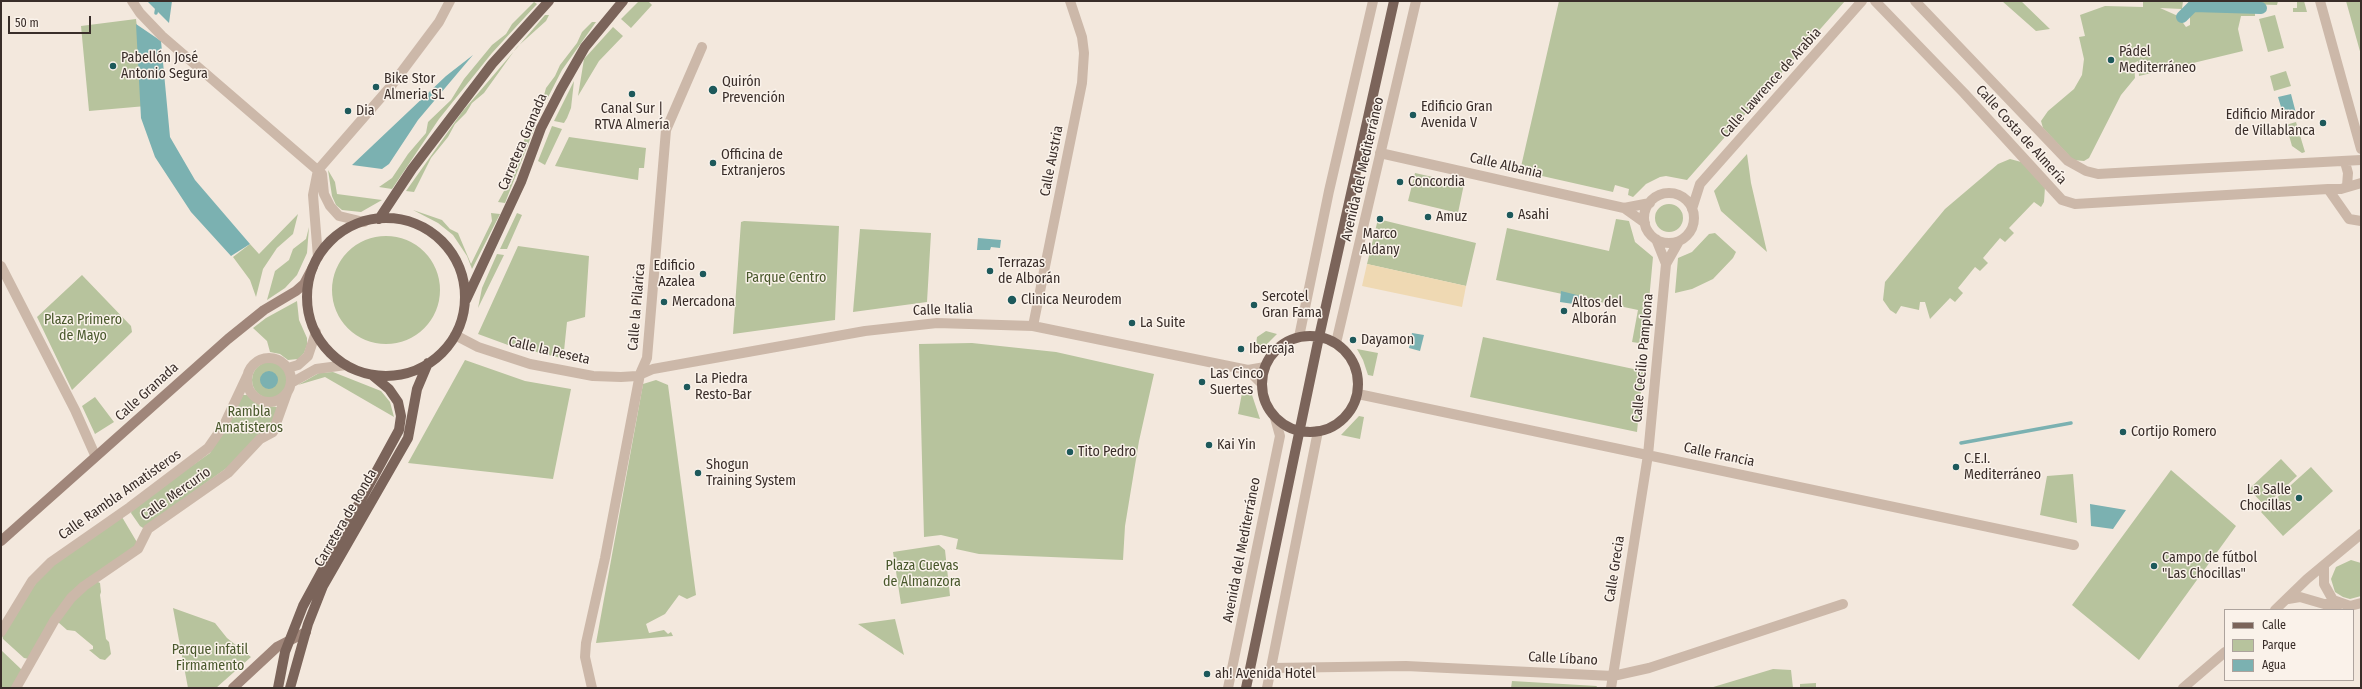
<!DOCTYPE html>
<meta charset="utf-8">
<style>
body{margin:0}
#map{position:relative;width:2362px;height:689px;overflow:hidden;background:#f3e8dd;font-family:"Fira Sans Condensed",sans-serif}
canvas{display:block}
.frame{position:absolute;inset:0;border:2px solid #392d29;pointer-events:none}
.legend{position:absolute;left:2224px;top:609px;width:130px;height:72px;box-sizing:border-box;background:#faf2ea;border:1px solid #ada39d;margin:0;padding:5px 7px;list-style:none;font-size:12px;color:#392d29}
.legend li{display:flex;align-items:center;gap:8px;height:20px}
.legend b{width:20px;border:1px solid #ada39d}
.scale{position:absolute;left:8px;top:16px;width:83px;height:18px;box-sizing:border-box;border:2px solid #392d29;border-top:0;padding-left:5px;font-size:12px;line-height:14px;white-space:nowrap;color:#392d29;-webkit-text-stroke:3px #faf2ea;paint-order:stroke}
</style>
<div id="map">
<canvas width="2362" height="689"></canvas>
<div class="frame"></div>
<ul class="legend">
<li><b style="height:5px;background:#7b645a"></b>Calle</li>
<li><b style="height:11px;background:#b7c39d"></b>Parque</li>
<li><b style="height:11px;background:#7bb1b1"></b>Agua</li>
</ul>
<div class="scale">50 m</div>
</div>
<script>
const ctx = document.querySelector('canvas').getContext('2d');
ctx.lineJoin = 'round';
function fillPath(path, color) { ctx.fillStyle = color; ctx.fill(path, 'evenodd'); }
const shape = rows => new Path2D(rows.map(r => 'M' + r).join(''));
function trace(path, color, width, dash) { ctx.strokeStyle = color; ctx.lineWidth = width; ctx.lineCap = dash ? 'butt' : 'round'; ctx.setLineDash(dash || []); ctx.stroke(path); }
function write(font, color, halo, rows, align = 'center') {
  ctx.font = font + ' "Fira Sans Condensed",sans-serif'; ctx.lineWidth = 3; ctx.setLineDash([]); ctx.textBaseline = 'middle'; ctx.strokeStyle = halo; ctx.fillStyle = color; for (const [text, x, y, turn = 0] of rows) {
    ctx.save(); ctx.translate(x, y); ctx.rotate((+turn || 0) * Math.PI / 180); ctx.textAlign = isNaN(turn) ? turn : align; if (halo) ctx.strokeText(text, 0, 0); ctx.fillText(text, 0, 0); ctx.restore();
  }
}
fillPath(shape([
 [639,1,648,1,652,5,631,28,621,19],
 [1559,1,1845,1,1687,180,1666,176,1660,177,1646,184,1633,197,1628,195,1629,189,1615,185,1613,192,1520,171],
 [2002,1,2021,1,2050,29,2036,31],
 [2143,1,2183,1,2182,9,2160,8,2178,16,2186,27,2190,25,2190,13,2194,9,2255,11,2255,16,2241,16,2238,29,2243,51,2139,76,2138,61,2134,63,2135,78,2121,95,2089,158,2084,161,2073,160,2043,128,2041,121,2048,111,2074,89,2082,75,2084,59,2079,37,2085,36,2080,15,2105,6,2143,7],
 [2210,1,2278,1,2277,5,2210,3],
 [2297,1,2304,1,2307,12,2293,12,2293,8,2297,8],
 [2346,1,2361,1,2361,55],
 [534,2,537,4,492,53,439,119,392,189,379,187,392,178,408,154,426,133,428,122,451,100,464,79,492,45,506,34,512,24],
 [545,15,549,15,546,21,517,47,484,93,472,103,466,113,455,124,448,137,431,158,414,192,406,191,462,112],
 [2275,15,2284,48,2268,52,2259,19],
 [136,19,146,106,89,111,81,26],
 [592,22,596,22,562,70,542,109,505,203,498,202,517,167,518,156,531,122,540,110,546,88,555,76,560,65,577,43,582,32],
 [613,27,623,36,599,61,578,96,584,59],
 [2286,71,2291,86,2274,91,2270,76],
 [574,81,571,108,567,118,564,123,554,121],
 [2296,122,2305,152,2302,153,2292,146,2286,125],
 [552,126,562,129,545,165,538,161],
 [569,137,646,148,644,168,639,168,638,180,555,166],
 [1747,154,1751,183,1767,252,1721,211,1714,191],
 [2010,159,2025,163,2045,187,2044,202,2041,207,2034,202,2009,228,2014,233,2005,242,2000,238,1983,258,1988,263,1980,271,1975,267,1958,288,1963,293,1955,302,1950,298,1930,319,1925,302,1920,302,1919,310,1901,306,1896,314,1890,310,1883,300,1885,282,1945,209,1998,164],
 [328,170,335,182,337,194,382,200,361,212,342,210,336,205,332,196],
 [1415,173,1464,184,1458,213,1408,201],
 '1655 218a14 14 0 1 1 28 0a14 14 0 1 1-28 0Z',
 [413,210,442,220,450,229,458,233,471,264,492,221,491,213,500,214,472,269,467,256,453,235,438,223],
 [517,213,522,215,507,249,500,249],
 [298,214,293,234,277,248,263,269,256,297,250,280,233,257,250,244,259,254],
 [1378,219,1476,243,1466,286,1367,264],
 [1616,219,1629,221,1635,242,1653,257,1645,344,1632,342,1638,310,1496,280,1507,228,1609,251],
 [744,221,839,226,835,320,733,334,741,222],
 [309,227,307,253,297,275,285,288,267,300,275,271,289,260,293,249,306,239],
 [860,229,931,233,927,302,853,312],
 [1715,233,1736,252,1733,258,1713,279,1692,289,1675,293,1678,258,1692,252,1709,234],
 '332 290a54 54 0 1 1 108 0a54 54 0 1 1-108 0Z',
 [518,246,589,256,585,317,567,322,564,351,562,351,561,358,508,345,478,334],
 [497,254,504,255,478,308,482,288],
 [82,275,131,326,132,332,72,390,37,317],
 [297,301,299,320,307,338,307,345,304,353,298,359,288,360,280,354,270,352,267,341,253,328,266,318],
 [1266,331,1277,334,1259,352,1255,351,1257,337],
 [1483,337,1643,371,1637,432,1470,397],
 [972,343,1056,352,1154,374,1139,441,1125,526,1123,560,979,554,956,549,958,539,941,535,924,537,919,344],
 [1357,349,1378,353,1373,376,1368,375,1363,360],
 [465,360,525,381,571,389,553,479,408,463],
 '252 380a18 18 0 1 1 36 0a18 18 0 1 1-36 0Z',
 [333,372,381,391,390,402,394,417,325,377,298,385,319,373],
 [656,380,668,385,696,595,687,599,679,595,665,614,646,624,649,633,664,630,668,634,671,632,673,636,596,643,643,384],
 [1242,393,1252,395,1260,419,1238,414],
 [243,395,247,395,260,405,277,407,272,429,238,460,143,528,140,526,131,513,133,507,210,453],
 [95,397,114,422,95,434,82,406],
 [1359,416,1364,417,1360,439,1341,435],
 [2281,459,2297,476,2265,506,2249,489],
 [2311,467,2333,491,2283,536,2261,512],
 [2171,470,2236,526,2139,660,2072,605],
 [2073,474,2077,523,2040,515,2047,476],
 [122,517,138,544,83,583,29,659,24,658,3,639,2,634,44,571],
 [939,545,945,550,950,596,901,604,893,552],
 [2351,560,2361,563,2361,596,2350,599,2343,597,2335,592,2331,579,2336,567],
 [96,581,100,583,101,592,100,595,106,639,109,642,111,654,105,660,100,659,89,650,93,649,93,646,75,631,67,630,58,622,65,609],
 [173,608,215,623,227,638,251,657,216,688,188,688],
 [895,619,904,655,858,624],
 [1,650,22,670,14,688,1,688],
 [1773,669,1791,670,1793,688,1710,688],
 [1512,681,1597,686,1596,688,1511,688],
 [1816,683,1816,688,1800,688,1800,684]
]), '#b7c39d');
fillPath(shape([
 [1367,264,1466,286,1462,307,1362,286]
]), '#efd9b3');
fillPath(shape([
 [148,1,172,1,169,23,148,2],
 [136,24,161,41,170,137,195,180,250,244,231,256,191,212,155,157,141,118],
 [473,55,418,120,389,164,382,169,352,165,446,76],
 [2291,94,2297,117,2290,119,2289,116,2284,117,2278,97],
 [978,238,1001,240,1000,248,991,247,990,250,977,250],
 [1561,291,1581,296,1580,305,1560,302],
 [1412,333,1424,335,1420,351,1409,348],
 '260 380a9 9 0 1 1 18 0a9 9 0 1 1-18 0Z',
 [2090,504,2126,510,2113,529,2091,526]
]), '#7bb1b1');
trace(shape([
 [156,13,158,1],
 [1961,443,2071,423]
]), '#7bb1b1', 3.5);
trace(shape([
 [2182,17,2193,6,2261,8]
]), '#7bb1b1', 12);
trace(shape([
 [132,1,140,13,162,36,322,174,324,194,330,206,339,216,364,222],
 [1875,1,1964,93,2062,200,2075,204,2328,189,2349,219,2361,221],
 [1915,1,2068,161,2086,171,2098,174,2133,172,2361,160],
 [2320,1,2361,149],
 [1380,153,1624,208,1650,203],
 [2345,162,2348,173,2347,186],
 [2328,189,2341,189,2361,183],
 '1644 218a25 25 0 1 1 50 0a25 25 0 1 1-50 0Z',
 [1624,208,1645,223],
 [1692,209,1700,184,1862,1],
 [1656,239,1666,264],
 [318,257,313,195,318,170,391,86,439,22,450,1],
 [1,266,75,410,95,455],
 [1033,326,1082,83,1084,53,1082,37,1070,1],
 [455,335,478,347,530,364,593,376,621,377,637,376,653,369,865,331,937,323,1033,326,1248,370,1265,367],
 [1299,337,1329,191,1373,1],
 [1336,343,1416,1],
 '247 380a22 22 0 1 1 44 0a22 22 0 1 1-44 0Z',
 [288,368,298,365,308,356,316,332],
 [1248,370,1261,383],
 [291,383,316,369,346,365],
 [1358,394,2074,545],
 [2324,565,2324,584,2333,600,2350,606,2361,603],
 [2288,599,2300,597,2324,604,2341,604],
 [2275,610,2307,579,2361,534],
 [1,632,32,581,51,562,130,507,208,448,224,425,247,376],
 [1271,668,1406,666,1613,676,1649,668,1843,604],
 [16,688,54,621,71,598,84,586,138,549,148,529,228,473,260,439,273,432,287,393],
 [592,688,585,657,586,643,605,558,640,374,647,358,666,130,702,47],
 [1228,688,1280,436,1275,418],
 [1267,688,1318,431],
 [1611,688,1648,455,1666,264,1679,241],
 [2183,688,2225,652]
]), '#ccb8a9', 10);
trace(shape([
 [1,541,228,339,264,310,296,291,304,284,313,267],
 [233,688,277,647,306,632]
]), '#a0867a', 10);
trace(shape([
 '307 297a79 79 0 1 1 158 0a79 79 0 1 1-158 0Z',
 [379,219,412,169,492,64,549,1],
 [466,300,521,182,541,128,561,89,585,47,623,1],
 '1262 384a48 48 0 1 1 96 0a48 48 0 1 1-96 0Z',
 [278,688,285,652,303,606,399,430,401,416,398,402,389,389,372,375],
 [290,688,308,624,323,586,408,438,417,389,428,363],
 [1246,688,1319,337,1394,1]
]), '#7b645a', 10);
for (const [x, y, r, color] of [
 [2111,60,4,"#1d595b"],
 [113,66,4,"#1d595b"],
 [376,87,4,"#1d595b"],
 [713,90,5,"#1d595b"],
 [632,94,4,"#1d595b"],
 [348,111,4,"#1d595b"],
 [1413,115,4,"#1d595b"],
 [2323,123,4,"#1d595b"],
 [713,163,4,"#1d595b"],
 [1400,182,4,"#1d595b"],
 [1510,215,4,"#1d595b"],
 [1428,217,4,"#1d595b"],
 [1380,219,4,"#1d595b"],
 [990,271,4,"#1d595b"],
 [703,274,4,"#1d595b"],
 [1012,300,5,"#1d595b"],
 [664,302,4,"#1d595b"],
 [1254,305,4,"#1d595b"],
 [1564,311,4,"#1d595b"],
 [1132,323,4,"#1d595b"],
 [1353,340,4,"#1d595b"],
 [1241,349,4,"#1d595b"],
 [1202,382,4,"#1d595b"],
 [687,387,4,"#1d595b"],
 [2123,432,4,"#1d595b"],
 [1209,445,4,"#1d595b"],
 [1070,452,4,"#1d595b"],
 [1956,467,4,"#1d595b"],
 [698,473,4,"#1d595b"],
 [2299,498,4,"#1d595b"],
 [2154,566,4,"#1d595b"],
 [1207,674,4,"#1d595b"]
]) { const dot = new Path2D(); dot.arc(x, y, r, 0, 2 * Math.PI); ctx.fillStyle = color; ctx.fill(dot); trace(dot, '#faf2ea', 1.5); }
write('14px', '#392d29', '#faf2ea', [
 ["Pádel",2119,52],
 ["Mediterráneo",2119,68],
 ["Pabellón José",121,58],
 ["Antonio Segura",121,74],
 ["Bike Stor",384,79],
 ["Almeria SL",384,95],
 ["Quirón",722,82],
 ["Prevención",722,98],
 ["Edificio Gran",1421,107],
 ["Avenida V",1421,123],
 ["Canal Sur |",632,109,"center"],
 ["RTVA Almería",632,125,"center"],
 ["Dia",356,111],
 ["Edificio Mirador",2315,115,"right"],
 ["de Villablanca",2315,131,"right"],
 ["Officina de",721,155],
 ["Extranjeros",721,171],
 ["Concordia",1408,182],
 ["Asahi",1518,215],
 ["Amuz",1436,217],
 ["Marco",1380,234,"center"],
 ["Aldany",1380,250,"center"],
 ["Terrazas",998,263],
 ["de Alborán",998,279],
 ["Edificio",695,266,"right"],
 ["Azalea",695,282,"right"],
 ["Sercotel",1262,297],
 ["Gran Fama",1262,313],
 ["Clinica Neurodem",1021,300],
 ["Mercadona",672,302],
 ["Altos del",1572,303],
 ["Alborán",1572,319],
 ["La Suite",1140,323],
 ["Dayamon",1361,340],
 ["Ibercaja",1249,349],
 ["Las Cinco",1210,374],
 ["Suertes",1210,390],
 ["La Piedra",695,379],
 ["Resto-Bar",695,395],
 ["Cortijo Romero",2131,432],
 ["Kai Yin",1217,445],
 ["Tito Pedro",1078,452],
 ["C.E.I.",1964,459],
 ["Mediterráneo",1964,475],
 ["Shogun",706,465],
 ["Training System",706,481],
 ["La Salle",2291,490,"right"],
 ["Chocillas",2291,506,"right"],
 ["Campo de fútbol",2162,558],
 ["\"Las Chocillas\"",2162,574],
 ["ah! Avenida Hotel",1215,674]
], 'left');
write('14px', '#392d29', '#faf2ea', [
 ["Calle Lawrence de Arabia",1771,83,-48],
 ["Calle Costa de Almería",2021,135,48],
 ["Carretera Granada",523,142,-67],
 ["Calle Austria",1052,161,-79],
 ["Calle Albania",1506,166,13],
 ["Avenida del Mediterráneo",1363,169,-77],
 ["Calle la Pilarica",637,307,-85],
 ["Calle Italia",943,310,-2],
 ["Calle la Peseta",549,351,13],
 ["Calle Cecilio Pamplona",1643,358,-85],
 ["Calle Granada",147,392,-42],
 ["Calle Francia",1719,455,12],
 ["Calle Mercurio",176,494,-35],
 ["Calle Rambla Amatisteros",120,495,-35],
 ["Carretera de Ronda",346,518,-60],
 ["Avenida del Mediterráneo",1242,550,-79],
 ["Calle Grecia",1615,569,-81],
 ["Calle Líbano",1563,659,3]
]);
write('14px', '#49582c', '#faf2ea', [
 ["Parque Centro",786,278],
 ["Plaza Primero",83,320],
 ["de Mayo",83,336],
 ["Rambla",249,412],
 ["Amatisteros",249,428],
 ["Plaza Cuevas",922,566],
 ["de Almanzora",922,582],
 ["Parque infatil",210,650],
 ["Firmamento",210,666]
]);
</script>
